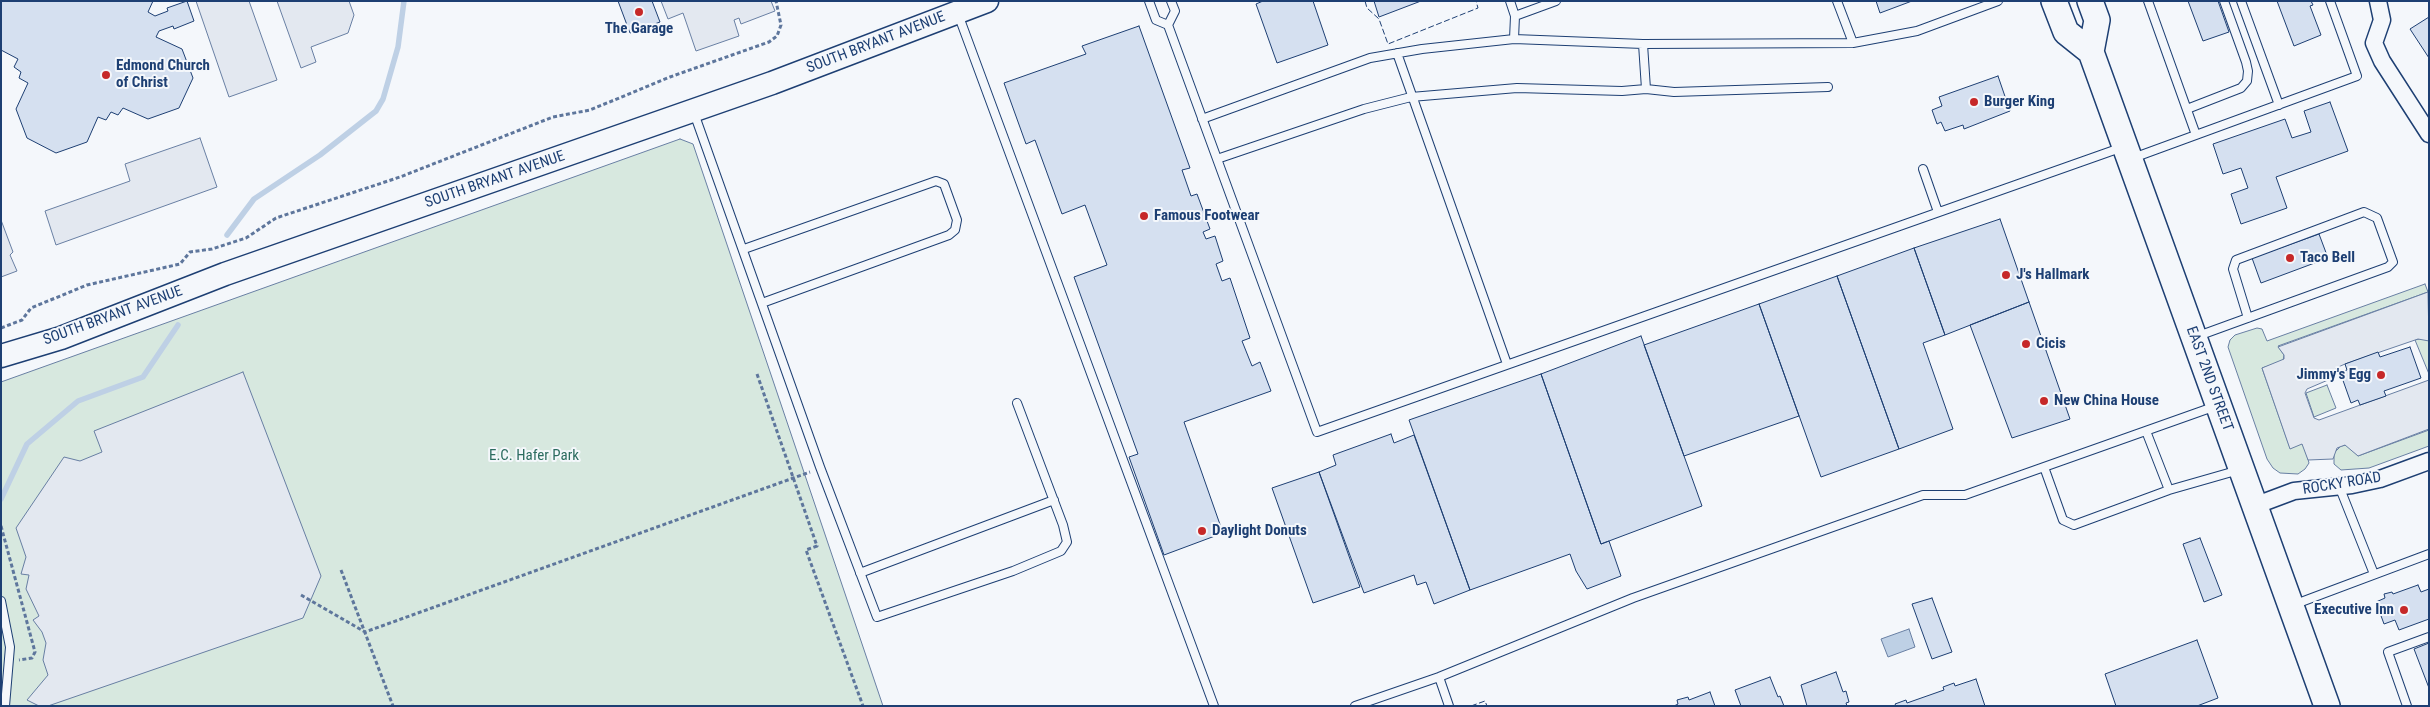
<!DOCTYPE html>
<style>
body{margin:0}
#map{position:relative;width:2430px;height:707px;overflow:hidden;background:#f4f7fb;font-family:"Roboto Condensed",sans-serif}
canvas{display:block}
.frame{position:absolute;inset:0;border:2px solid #1d3f73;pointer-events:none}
</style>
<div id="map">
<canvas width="2430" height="707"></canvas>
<div class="frame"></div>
</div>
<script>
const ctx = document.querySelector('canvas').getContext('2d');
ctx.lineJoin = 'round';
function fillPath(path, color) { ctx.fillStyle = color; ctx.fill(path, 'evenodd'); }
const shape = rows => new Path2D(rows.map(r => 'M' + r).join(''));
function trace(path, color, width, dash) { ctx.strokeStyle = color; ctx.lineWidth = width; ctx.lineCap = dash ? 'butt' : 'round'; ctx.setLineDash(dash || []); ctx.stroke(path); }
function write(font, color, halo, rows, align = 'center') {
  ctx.font = font + ' "Roboto Condensed",sans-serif'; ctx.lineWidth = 4; ctx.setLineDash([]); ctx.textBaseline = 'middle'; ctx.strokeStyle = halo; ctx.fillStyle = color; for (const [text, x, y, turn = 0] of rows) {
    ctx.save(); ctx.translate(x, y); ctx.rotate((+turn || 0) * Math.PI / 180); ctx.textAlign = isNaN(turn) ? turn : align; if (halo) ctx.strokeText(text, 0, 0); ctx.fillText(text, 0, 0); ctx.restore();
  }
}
const green = shape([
 [680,139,693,144,883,706,1,706,1,382,680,139],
 [2425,284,2428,292,2278,346,2284,355,2283,361,2262,368,2290,448,2300,443,2304,445,2309,463,2305,469,2298,474,2280,473,2273,468,2267,459,2228,347,2230,340,2235,335,2257,328,2262,329,2267,341,2425,284],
 [2423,338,2429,341,2429,374,2415,340,2423,338],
 [2327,385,2336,408,2314,417,2306,393,2327,385],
 [2429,430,2429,446,2369,468,2341,470,2334,464,2334,453,2341,446,2347,445,2358,456,2429,430]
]);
fillPath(green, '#d7e8df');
trace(green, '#687fa3', 1);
const parking = shape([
 [196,1,249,1,277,80,229,97,196,1],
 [277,1,349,1,354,15,348,33,311,47,316,62,301,68,277,1],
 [661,1,771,1,775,11,741,24,739,18,734,20,739,36,696,51,683,13,668,19,661,1],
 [200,138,217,187,56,245,45,211,130,181,125,164,200,138],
 [1,220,13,252,10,255,17,271,1,277,1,220],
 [2428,292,2429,341,2418,339,2345,364,2336,368,2328,380,2307,389,2305,393,2314,418,2319,420,2429,380,2429,429,2358,456,2345,445,2337,448,2333,459,2308,460,2302,444,2290,449,2262,368,2284,359,2284,355,2278,347,2428,292],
 [243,372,321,576,303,618,48,706,39,706,27,700,48,675,43,660,46,643,42,632,33,620,39,616,26,589,29,575,21,574,26,557,16,528,64,457,80,461,102,452,94,431,243,372]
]);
fillPath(parking, '#e3e8f0');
trace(parking, '#687fa3', 1);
const water = shape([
 [1909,629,1915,647,1888,657,1881,639,1909,629]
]);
fillPath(water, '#bed0e5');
trace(water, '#687fa3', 1);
trace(shape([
 [227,235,254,199,320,155,376,111,383,99,398,47,404,1],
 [1,499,27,444,78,401,143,377,178,325]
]), '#bed0e5', 5.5);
const building = shape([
 [1,1,153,1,148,12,155,16,168,11,167,8,187,1,194,21,174,29,173,26,159,31,156,37,182,49,193,78,179,108,148,119,123,108,118,115,111,112,106,120,98,117,87,142,56,153,27,138,16,109,28,83,19,78,21,72,14,67,18,59,1,50,1,1],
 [618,1,652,1,660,22,630,33,618,1],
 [1263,1,1313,1,1328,45,1277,63,1256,4,1263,1],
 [1374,1,1421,1,1379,17,1374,1],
 [1876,1,1912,1,1880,13,1876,1],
 [2188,1,2218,1,2229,32,2203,41,2188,1],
 [2277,1,2311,1,2313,5,2310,6,2321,35,2294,46,2277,1],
 [2429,17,2429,58,2410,29,2429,17],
 [1139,26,1190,168,1182,170,1191,196,1197,194,1210,229,1203,232,1206,239,1215,236,1223,261,1216,264,1222,281,1230,278,1250,338,1242,341,1252,366,1260,362,1271,391,1184,422,1223,533,1164,555,1129,457,1138,454,1074,277,1107,265,1085,205,1062,214,1035,140,1026,144,1004,83,1086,54,1082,46,1139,26],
 [1998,76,2010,111,1964,129,1963,125,1945,131,1941,122,1937,124,1932,110,1942,106,1939,97,1998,76],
 [2330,102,2348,151,2276,177,2287,208,2241,224,2231,194,2248,188,2241,168,2223,174,2213,144,2285,119,2292,138,2311,132,2304,111,2330,102],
 [2000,219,2029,302,1945,335,1914,248,2000,219],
 [2319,234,2328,258,2261,283,2252,258,2319,234],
 [1914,248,1945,335,1923,343,1953,429,1899,449,1837,276,1914,248],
 [1837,276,1899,449,1821,477,1759,304,1837,276],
 [2029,302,2070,419,2012,438,1970,325,2029,302],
 [1759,304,1799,416,1684,456,1644,345,1759,304],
 [1641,336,1702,506,1601,544,1541,374,1641,336],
 [2410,347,2421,378,2384,391,2386,396,2360,405,2358,400,2351,403,2340,372,2347,370,2345,364,2378,352,2380,357,2410,347],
 [1541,374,1601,544,1609,541,1621,576,1587,589,1576,571,1570,554,1470,590,1409,420,1541,374],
 [1391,434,1394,443,1414,435,1470,590,1434,604,1426,582,1417,585,1414,575,1364,593,1319,472,1336,465,1333,455,1391,434],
 [1319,472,1360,587,1313,603,1272,488,1319,472],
 [2200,538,2222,595,2204,602,2183,544,2200,538],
 [2418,585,2421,592,2429,589,2429,619,2399,630,2395,620,2384,624,2376,602,2385,598,2384,594,2392,592,2393,594,2418,585],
 [1932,598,1952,652,1932,659,1912,604,1932,598],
 [2197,640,2218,698,2197,706,2116,706,2105,674,2197,640],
 [2429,643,2429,688,2414,649,2429,643],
 [1836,672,1843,692,1846,691,1849,702,1846,703,1847,706,1807,706,1801,685,1836,672],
 [1770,677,1778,697,1780,696,1784,706,1741,706,1735,690,1770,677],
 [1976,679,1985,706,1896,706,1895,704,1906,700,1907,703,1944,690,1943,687,1954,683,1955,686,1976,679],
 [1710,692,1715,706,1674,706,1678,704,1677,700,1688,697,1689,700,1710,692]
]);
fillPath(building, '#d5e0f0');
trace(building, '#1d3f73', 1);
const service = shape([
 [1149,1,1156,20,1168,25],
 [1171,1,1175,11,1168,25,1317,432,2123,147],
 [1510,1,1515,16,1514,39],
 [1837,1,1853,43],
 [2148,1,2196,135],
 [2241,1,2279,105],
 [958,14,1214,706],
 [1515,16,1556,1],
 [1643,44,1646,89],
 [1397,53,1507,364],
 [2187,109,2241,88,2247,81,2248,71,2246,62,2224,1],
 [694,113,820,467,877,617,1013,571,1061,551,1067,542,1063,525,1017,403],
 [1202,119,1370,58,1422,49,1514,39,1643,44,1853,43,1917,31,1998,1],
 [2133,158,2357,76,2330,1],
 [1217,159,1364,109,1411,97,1517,88,1622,91,1646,89,1674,92,1828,87],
 [1923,169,1938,212],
 [744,249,936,181,944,184,957,220,955,230,949,235,762,303],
 [2198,336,2388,267,2393,262,2377,218,2364,212,2236,260,2233,269,2248,318],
 [2146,431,2169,490],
 [2044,467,2063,520,2074,525,2169,490,2239,470],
 [2339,486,2374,574],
 [860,573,1054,500],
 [1,601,10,647,5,706],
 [2293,605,2429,554],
 [1439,677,1449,706],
 [1355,706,1439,677,1633,598,1923,495,1965,495,2216,406],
 [2407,706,2388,652,2429,637]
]);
const minor = shape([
 [2378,1,2382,20,2374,43,2382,61,2429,134],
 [2254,506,2294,491,2352,485,2380,479,2429,461]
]);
const secondary = shape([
 [1,356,61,338,225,274,772,83,987,1]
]);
const primary = shape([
 [2054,1,2066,32,2091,52],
 [2090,1,2097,20,2091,52,2327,706]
]);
trace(service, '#1d3f73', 10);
trace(minor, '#1d3f73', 19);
trace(secondary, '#1d3f73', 25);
trace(primary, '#1d3f73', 28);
trace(shape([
 [1,328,22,320,31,308,87,285,180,264,190,252,212,249,246,238,276,218,400,177,553,117,590,110,670,77,769,42,777,36,781,25,776,1],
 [757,374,817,546,806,550,863,706],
 [1,526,35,652,32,658,19,660],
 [341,570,393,706],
 [301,595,365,632,810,472]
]), '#5e769c', 3, [4, 2.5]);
trace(service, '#f4f7fb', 8);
trace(minor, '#f4f7fb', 16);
trace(secondary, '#f4f7fb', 22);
trace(primary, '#f4f7fb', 25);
trace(shape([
 [1365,1,1367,8,1379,19,1388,44,1478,8,1476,1],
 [1471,706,1485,701,1487,706]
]), '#1d3f73', 1, [6, 2.5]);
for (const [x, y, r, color] of [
 [639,12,5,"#c62828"],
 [106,75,5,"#c62828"],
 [1974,102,5,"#c62828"],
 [1144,216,5,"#c62828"],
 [2290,258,5,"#c62828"],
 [2006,275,5,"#c62828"],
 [2026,344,5,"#c62828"],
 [2381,375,5,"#c62828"],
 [2044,401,5,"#c62828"],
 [1202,531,5,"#c62828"],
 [2404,610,5,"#c62828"]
]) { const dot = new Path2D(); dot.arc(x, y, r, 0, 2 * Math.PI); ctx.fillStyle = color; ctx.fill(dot); trace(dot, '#f4f7fb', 2); }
write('bold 15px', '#1d3f73', '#f4f7fb', [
 ["The Garage",639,29,"center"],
 ["Edmond Church",116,66],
 ["of Christ",116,83],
 ["Burger King",1984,102],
 ["Famous Footwear",1154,216],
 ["Taco Bell",2300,258],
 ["J's Hallmark",2016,275],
 ["Cicis",2036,344],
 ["Jimmy's Egg",2371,375,"right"],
 ["New China House",2054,401],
 ["Daylight Donuts",1212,531],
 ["Executive Inn",2394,610,"right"]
], 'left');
write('15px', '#1d3f73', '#f4f7fb', [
 ["SOUTH BRYANT AVENUE",876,43,-21],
 ["SOUTH BRYANT AVENUE",495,180,-19],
 ["SOUTH BRYANT AVENUE",113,316,-20],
 ["EAST 2ND STREET",2209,379,70],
 ["ROCKY ROAD",2342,484,-9]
]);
write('15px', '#2c6c60', '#f4f7fb', [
 ["E.C. Hafer Park",534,456]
]);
</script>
